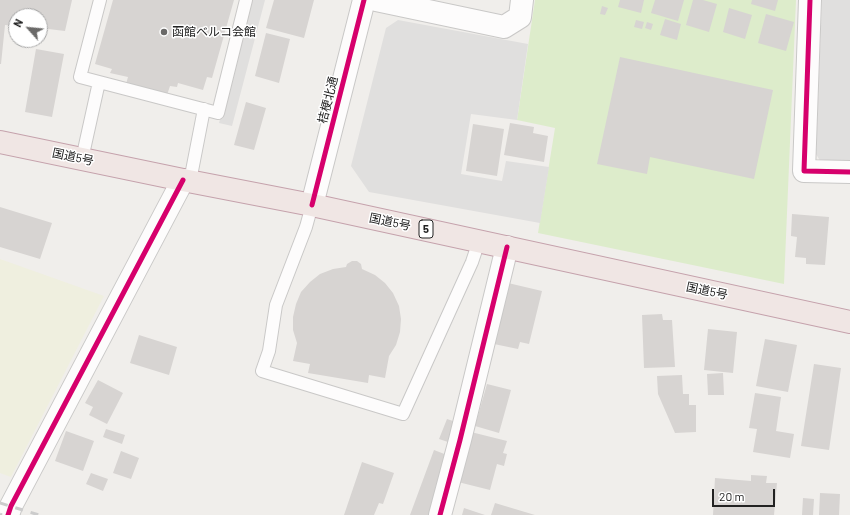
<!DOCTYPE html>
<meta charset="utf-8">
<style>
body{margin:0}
#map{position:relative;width:850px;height:515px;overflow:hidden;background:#f0eeeb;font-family:Barlow,sans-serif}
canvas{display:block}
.north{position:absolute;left:8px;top:8px;width:40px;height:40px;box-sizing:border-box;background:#fff;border:1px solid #a7a7a7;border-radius:50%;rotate:297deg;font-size:11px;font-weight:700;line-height:16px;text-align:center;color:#222}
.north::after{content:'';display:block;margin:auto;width:14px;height:18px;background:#6a6968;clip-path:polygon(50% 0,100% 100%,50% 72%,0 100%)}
.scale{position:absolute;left:712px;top:489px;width:63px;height:18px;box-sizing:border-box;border:2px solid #222;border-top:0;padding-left:5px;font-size:12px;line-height:14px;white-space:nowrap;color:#222;-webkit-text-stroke:3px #fff;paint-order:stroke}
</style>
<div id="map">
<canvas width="850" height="515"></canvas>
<div class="north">N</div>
<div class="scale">20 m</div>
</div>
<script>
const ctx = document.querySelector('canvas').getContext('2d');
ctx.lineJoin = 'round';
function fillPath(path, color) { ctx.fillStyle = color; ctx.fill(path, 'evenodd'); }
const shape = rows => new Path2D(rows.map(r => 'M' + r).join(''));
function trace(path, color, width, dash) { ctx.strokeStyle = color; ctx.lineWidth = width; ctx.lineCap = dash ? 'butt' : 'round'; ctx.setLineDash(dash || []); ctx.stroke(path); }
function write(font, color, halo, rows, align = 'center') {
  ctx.font = font + ' Barlow,"Noto Sans JP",sans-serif'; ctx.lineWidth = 3; ctx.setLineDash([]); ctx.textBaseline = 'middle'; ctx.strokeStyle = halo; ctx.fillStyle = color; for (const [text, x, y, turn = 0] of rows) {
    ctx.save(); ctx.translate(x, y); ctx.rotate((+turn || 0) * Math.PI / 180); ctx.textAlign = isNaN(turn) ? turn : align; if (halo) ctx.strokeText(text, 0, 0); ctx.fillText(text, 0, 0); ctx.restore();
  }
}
fillPath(shape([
 [0,259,104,296,11,477,0,473]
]), '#efefdf');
fillPath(shape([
 [535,0,796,0,784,284,538,233,555,128,517,120]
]), '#ddeccb');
fillPath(shape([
 [250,0,265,0,232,126,219,123],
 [822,0,850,0,850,165,822,164,816,154],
 [398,20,528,44,517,120,471,114,461,174,502,181,506,161,549,167,540,223,369,192,351,166,386,28]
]), '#e0dfde');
fillPath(shape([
 [0,0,72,0,65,31,40,28,40,16,16,16,16,26,5,25,1,64,0,64],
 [113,0,234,0,212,78,207,77,203,90,178,83,177,87,170,86,167,95,126,84,128,77,110,73,112,69,95,64],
 [274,0,314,0,304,38,266,28],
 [620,0,644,0,641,13,618,7],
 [655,0,684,0,678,21,651,13],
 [693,0,703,0,717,4,709,32,686,25],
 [752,0,778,0,775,11,751,4],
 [602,6,608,8,605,15,600,14],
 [729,8,752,15,745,39,723,32],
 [766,14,794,22,786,51,758,43],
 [665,19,681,24,677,40,660,35],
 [636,20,644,22,642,29,634,27],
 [647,22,653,24,651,30,645,28],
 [266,33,290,39,279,83,255,76],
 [36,49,64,54,52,117,25,112],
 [620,57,773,90,754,179,650,157,647,174,597,164],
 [246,102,266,108,254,150,234,145],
 [510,123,534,127,533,133,548,136,544,162,504,155],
 [473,124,504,129,497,176,466,171],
 [0,207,52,223,40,259,0,247],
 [792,214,829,217,825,265,806,264,806,258,795,257,797,237,791,236],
 [352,261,357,261,361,264,362,269,375,275,385,283,393,293,399,306,401,319,400,332,396,345,389,356,385,378,369,375,368,383,308,373,310,364,293,361,297,343,293,330,293,317,296,304,301,292,310,282,320,274,333,269,346,267,347,264],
 [508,283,542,291,529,344,520,342,518,349,494,344],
 [662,314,663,320,672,320,675,367,644,368,642,315],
 [708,329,737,332,733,373,704,370],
 [139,335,177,347,169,375,130,363],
 [765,339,797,345,788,392,756,386],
 [814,364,841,368,829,450,801,446],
 [723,373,724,395,708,395,707,374],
 [682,375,683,394,689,394,689,405,696,405,696,432,675,433,658,394,657,376],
 [98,380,123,393,107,424,89,415,93,407,85,403],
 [487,384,511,390,499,433,475,426],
 [755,393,781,397,776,431,794,434,790,458,753,452,757,429,749,428],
 [447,419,456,422,448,442,439,439],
 [106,429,125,435,122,444,103,437],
 [66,431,94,441,83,471,55,461],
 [471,432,507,441,503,453,507,454,504,466,497,464,490,490,458,482],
 [434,450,447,455,435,488,441,491,432,515,410,515],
 [121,451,139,458,131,479,113,473],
 [362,462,394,473,383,504,379,503,374,515,344,515],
 [91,473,108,479,103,491,86,484],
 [751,475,767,476,766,483,777,483,774,515,713,515,715,478,751,481],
 [820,493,840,494,839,515,819,515],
 [803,498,814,499,813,515,802,515],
 [495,503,535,515,491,515],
 [464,508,485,515,462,515]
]), '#d7d4d2');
const service = shape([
 [100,0,80,77,218,113,246,0],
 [82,159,99,82],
 [190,181,204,109],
 [312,205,306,227,276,305,269,351,262,371,403,414,472,262,479,241]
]);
const minor = shape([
 [376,0,504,27,520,17,522,0],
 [810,0,804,171,850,172],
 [8,515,11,506,183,180],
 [440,515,460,440,507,247]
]);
const tertiary = shape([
 [312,205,364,0]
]);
const trunk = shape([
 [0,142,183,180,312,205,850,322]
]);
trace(service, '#c9c8c7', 14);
trace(minor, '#c9c8c7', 24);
trace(tertiary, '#c9c8c7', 24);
trace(trunk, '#c5a2ac', 24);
trace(service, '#fdfcfc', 12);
trace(minor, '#fdfcfc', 22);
trace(tertiary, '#fdfcfc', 22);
trace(trunk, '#f0e6e4', 22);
trace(shape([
 [0,503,39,515],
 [0,514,2,515]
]), '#ccc', 3, [8, 8]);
trace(shape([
 [810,0,804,171,850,172],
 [312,205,364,0],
 [8,515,11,506,183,180],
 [440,515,460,440,507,247]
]), '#d6006c', 5);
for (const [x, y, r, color] of [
 [164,32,4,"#6a6968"]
]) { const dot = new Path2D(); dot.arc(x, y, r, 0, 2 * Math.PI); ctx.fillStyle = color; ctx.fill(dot); trace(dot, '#fff', 1.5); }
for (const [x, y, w] of [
 [426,229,14]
]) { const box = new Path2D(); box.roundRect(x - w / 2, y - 9, w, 18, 3); ctx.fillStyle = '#fff'; ctx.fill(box); trace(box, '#222', 1); }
write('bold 11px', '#222', null, [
 ["5",426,229]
]);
write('12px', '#222', '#fff', [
 ["函館ベルコ会館",172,32]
], 'left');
write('12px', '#222', '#fff', [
 ["桔梗北通",328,100,-76],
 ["国道5号",73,157,12],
 ["国道5号",390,222,12],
 ["国道5号",707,291,12]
]);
</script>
